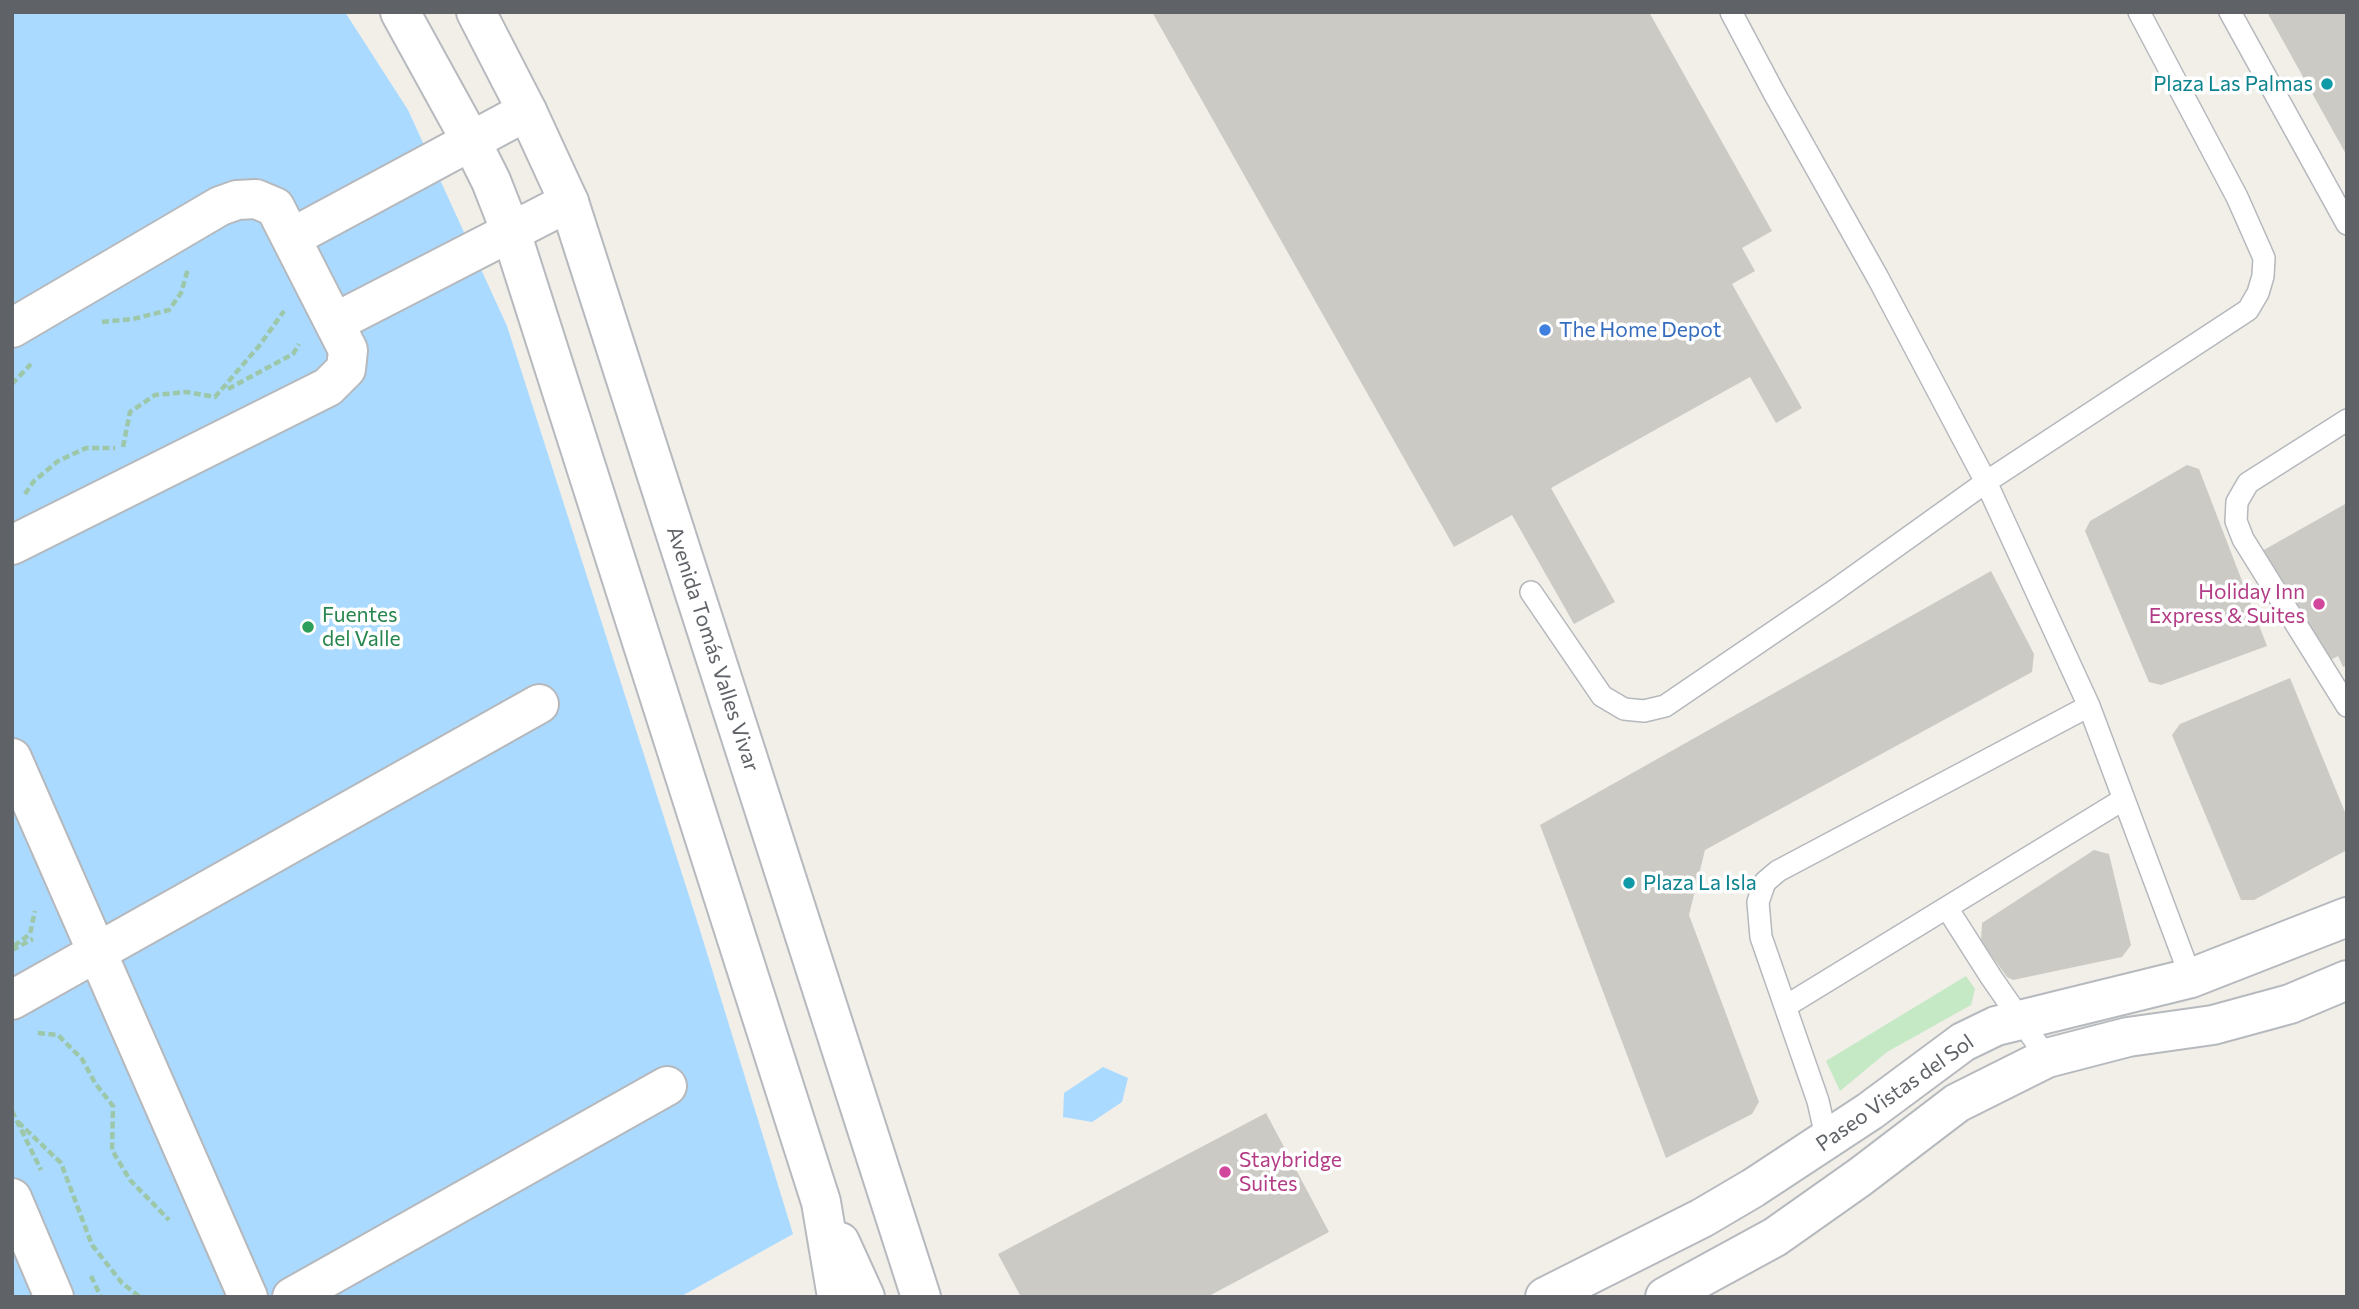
<!DOCTYPE html>
<meta charset="utf-8">
<style>
body{margin:0}
#map{position:relative;width:2359px;height:1309px;overflow:hidden;background:#f1efe8;font-family:Commissioner,sans-serif}
canvas{display:block}
.frame{position:absolute;inset:0;border:14px solid #5f6368;pointer-events:none}
</style>
<div id="map">
<canvas width="2359" height="1309"></canvas>
<div class="frame"></div>
</div>
<script>
const ctx = document.querySelector('canvas').getContext('2d');
ctx.lineJoin = 'round';
function fillPath(path, color) { ctx.fillStyle = color; ctx.fill(path, 'evenodd'); }
const shape = rows => new Path2D(rows.map(r => 'M' + r).join(''));
function trace(path, color, width, dash) { ctx.strokeStyle = color; ctx.lineWidth = width; ctx.lineCap = dash ? 'butt' : 'round'; ctx.setLineDash(dash || []); ctx.stroke(path); }
function write(font, color, halo, rows, align = 'center') {
  ctx.font = font + ' Commissioner,sans-serif'; ctx.lineWidth = 7; ctx.setLineDash([]); ctx.textBaseline = 'middle'; ctx.strokeStyle = halo; ctx.fillStyle = color; for (const [text, x, y, turn = 0] of rows) {
    ctx.save(); ctx.translate(x, y); ctx.rotate((+turn || 0) * Math.PI / 180); ctx.textAlign = isNaN(turn) ? turn : align; if (halo) ctx.strokeText(text, 0, 0); ctx.fillText(text, 0, 0); ctx.restore();
  }
}
fillPath(shape([
 [1966,976,1975,989,1971,1005,1887,1052,1840,1091,1826,1061]
]), '#c5e8c5');
fillPath(shape([
 [12,12,345,12,408,110,507,326,699,927,793,1234,680,1297,12,1297],
 [1103,1067,1128,1078,1122,1102,1092,1122,1063,1117,1064,1093]
]), '#aadaff');
fillPath(shape([
 [1152,12,1649,12,1772,231,1742,248,1755,271,1732,284,1802,408,1776,423,1750,377,1551,488,1615,602,1574,624,1512,515,1454,547],
 [2267,12,2347,12,2347,156],
 [2187,465,2199,469,2267,646,2161,685,2149,682,2085,531,2090,521],
 [2347,503,2347,665,2343,667,2338,656,2325,663,2262,551],
 [1991,571,2034,654,2032,672,1705,850,1689,915,1759,1102,1752,1114,1666,1158,1540,825],
 [2290,678,2347,817,2347,850,2254,900,2241,900,2172,735,2180,724],
 [2094,850,2109,854,2131,945,2122,957,2013,980,2007,977,1981,941,1982,923],
 [1266,1113,1329,1232,1207,1297,1021,1297,998,1254]
]), '#cccac5');
const lane = shape([
 [1731,12,1774,93,1878,278,1986,482,2089,706],
 [2230,12,2347,224],
 [2347,420,2248,483,2237,502,2236,521,2243,539,2347,706],
 [1531,592,1602,696,1624,709,1644,711,1665,706,1831,593,1986,482,2248,310,2258,293,2263,276,2264,258,2237,197,2139,12],
 [1947,908,1991,977,2047,1058],
 [1786,1006,2124,799],
 [1827,1141,1818,1101,1761,937,1758,902,1765,882,1778,871,2089,706,2191,978]
]);
const street = shape([
 [291,238,527,111],
 [334,323,569,202],
 [12,328,220,206,237,200,256,199,275,207,348,350,346,369,328,387,12,545],
 [12,758,248,1297],
 [12,1000,539,704],
 [12,1198,54,1297],
 [292,1297,667,1086]
]);
const secondary = shape([
 [400,12,471,141,491,181,511,232,821,1202,837,1297],
 [476,12,527,111,569,202,921,1297],
 [840,1242,865,1297],
 [1545,1297,1702,1218,1753,1188,1870,1111,1963,1042,1996,1026,2191,978,2347,917],
 [1665,1297,1775,1237,1860,1177,1957,1103,2047,1058,2128,1037,2213,1025,2290,1004,2347,980]
]);
trace(lane, '#b5b8bc', 24);
trace(street, '#b5b8bc', 42);
trace(secondary, '#b6babf', 42);
trace(shape([
 [102,322,133,319,169,310,181,293,188,269],
 [12,384,31,364],
 [228,389,293,354,299,344],
 [123,447,130,412,155,395,187,392,215,397,259,346,284,311],
 [25,494,34,481,58,461,86,448,115,448],
 [14,946,30,934,35,911],
 [12,950,33,939],
 [38,1033,58,1035,82,1059,95,1083,113,1106,112,1150,130,1180,169,1220],
 [12,1111,41,1170],
 [18,1122,61,1163,92,1245,122,1283,140,1297],
 [91,1276,101,1297]
]), '#9cc7a9', 4.5, [7, 3.5]);
trace(lane, '#fff', 21);
trace(street, '#fff', 38);
trace(secondary, '#fff', 38);
for (const [x, y, r, color] of [
 [2327,84,7,"#0f9aa8"],
 [1545,330,7,"#3f7fe0"],
 [2319,604,7,"#d1479c"],
 [308,627,7,"#2e9e5b"],
 [1629,883,7,"#0f9aa8"],
 [1225,1172,7,"#d1479c"]
]) { const dot = new Path2D(); dot.arc(x, y, r, 0, 2 * Math.PI); ctx.fillStyle = color; ctx.fill(dot); trace(dot, '#fff', 2.5); }
write('21px', '#0d838f', '#fff', [
 ["Plaza Las Palmas",2313,84],
 ["Plaza La Isla",1643,883,"left"]
], 'right');
write('21px', '#366cbe', '#fff', [
 ["The Home Depot",1559,330]
], 'left');
write('21px', '#b23c85', '#fff', [
 ["Holiday Inn",2305,592],
 ["Express & Suites",2305,616],
 ["Staybridge",1239,1160,"left"],
 ["Suites",1239,1184,"left"]
], 'right');
write('21px', '#27864d', '#fff', [
 ["Fuentes",322,615],
 ["del Valle",322,639]
], 'left');
write('21px', '#5f6368', '#fff', [
 ["Avenida Tomás Valles Vivar",713,649,72],
 ["Paseo Vistas del Sol",1895,1093,-35]
]);
</script>
